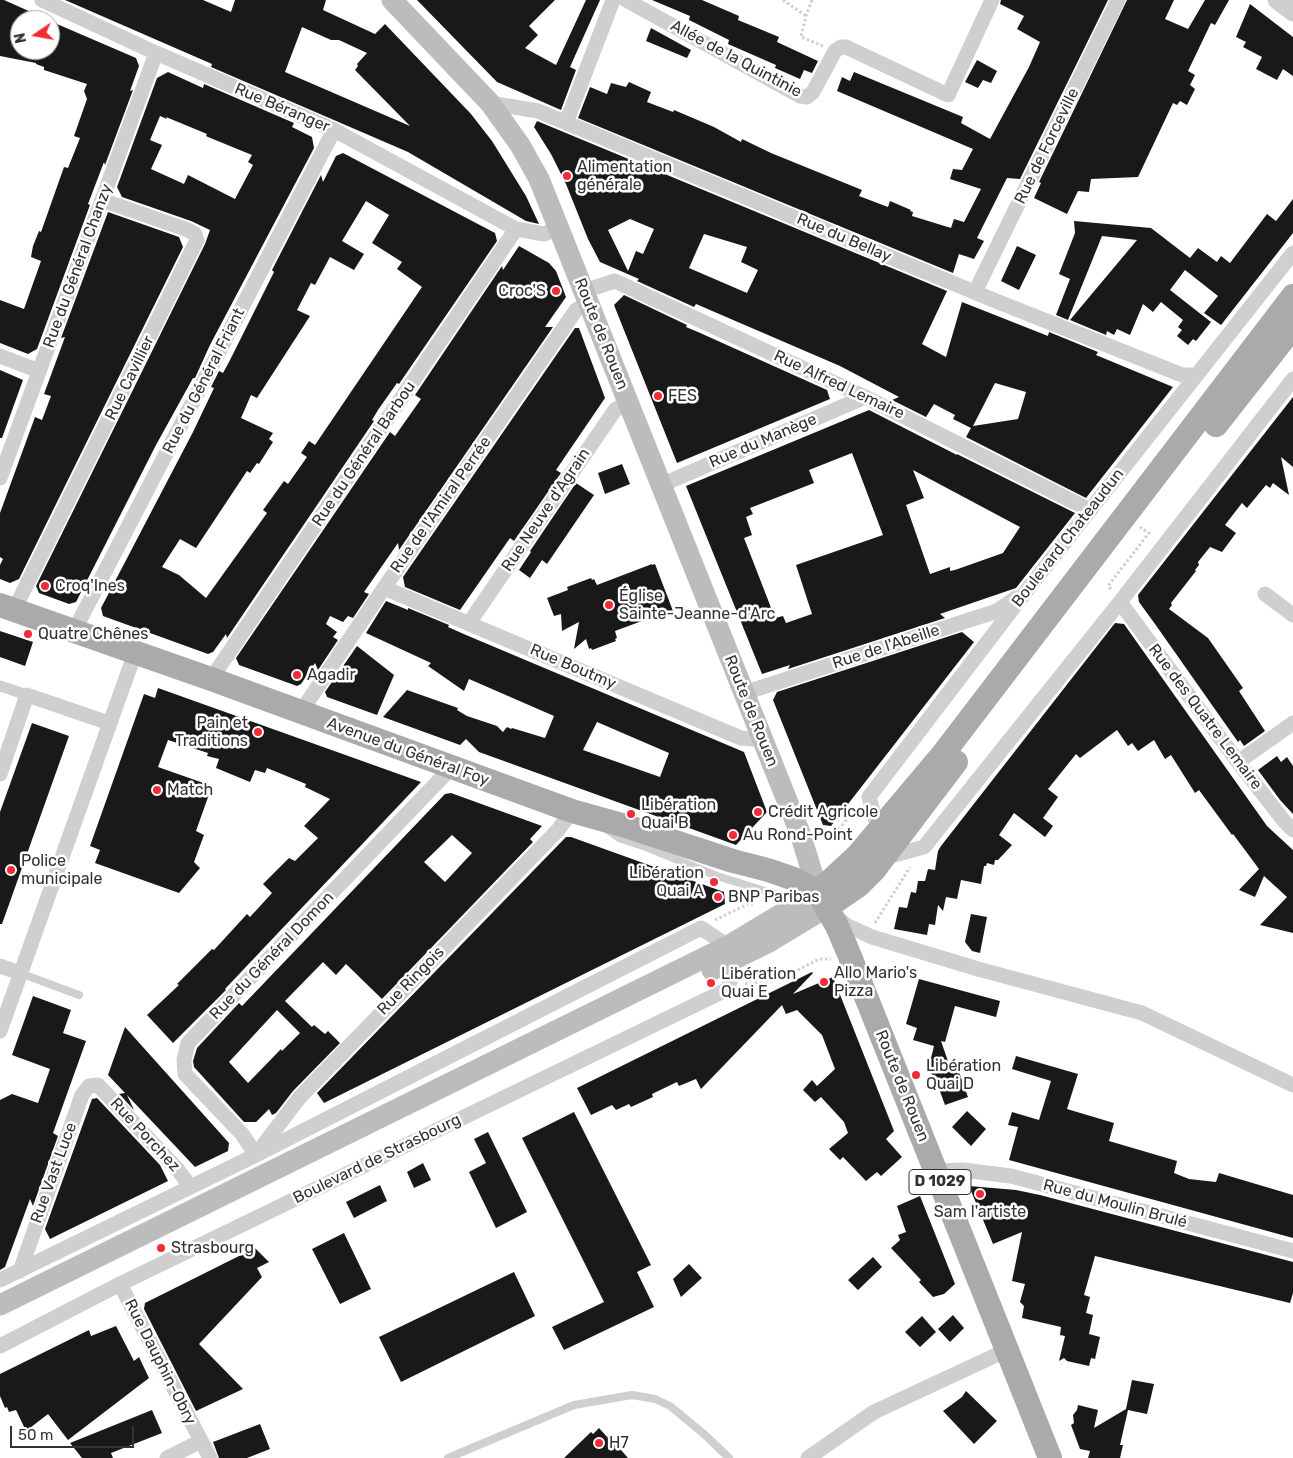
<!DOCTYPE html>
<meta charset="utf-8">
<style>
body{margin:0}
#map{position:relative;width:1293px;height:1458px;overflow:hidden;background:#fff;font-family:Rubik,sans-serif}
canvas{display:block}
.north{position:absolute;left:10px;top:10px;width:50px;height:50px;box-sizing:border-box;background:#fff;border:1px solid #adadad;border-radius:50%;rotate:258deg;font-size:14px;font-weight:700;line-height:20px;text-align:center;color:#323232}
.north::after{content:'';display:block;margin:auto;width:18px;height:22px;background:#f12c35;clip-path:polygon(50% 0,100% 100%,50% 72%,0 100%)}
.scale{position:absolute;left:10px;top:1426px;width:124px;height:22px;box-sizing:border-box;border:2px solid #323232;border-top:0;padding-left:6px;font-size:15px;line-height:18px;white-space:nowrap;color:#323232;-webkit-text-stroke:4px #fff;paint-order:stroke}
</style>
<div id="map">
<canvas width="1293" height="1458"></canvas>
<div class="north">N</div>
<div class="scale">50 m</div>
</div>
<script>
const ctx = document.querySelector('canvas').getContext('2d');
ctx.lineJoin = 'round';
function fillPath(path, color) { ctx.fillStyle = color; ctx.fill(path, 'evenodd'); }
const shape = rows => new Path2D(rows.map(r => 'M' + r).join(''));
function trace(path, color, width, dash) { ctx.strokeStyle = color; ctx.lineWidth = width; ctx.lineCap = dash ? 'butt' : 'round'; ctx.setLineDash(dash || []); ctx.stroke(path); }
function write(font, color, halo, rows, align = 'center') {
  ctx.font = font + ' Rubik,sans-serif'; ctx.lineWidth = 5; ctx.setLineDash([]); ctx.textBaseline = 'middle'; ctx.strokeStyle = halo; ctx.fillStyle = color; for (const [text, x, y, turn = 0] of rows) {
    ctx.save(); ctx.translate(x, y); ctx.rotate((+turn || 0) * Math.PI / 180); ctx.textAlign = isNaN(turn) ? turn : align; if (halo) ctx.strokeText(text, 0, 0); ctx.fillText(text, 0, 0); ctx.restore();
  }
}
fillPath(shape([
 [0,0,4,0,49,20,20,20,20,50,50,50,50,21,136,58,139,66,130,91,133,90,105,165,104,162,88,204,90,205,37,349,28,354,0,343,0,300,24,309,41,261,31,257,33,246,39,231,41,232,64,167,68,168,80,138,74,136,87,99,84,91,87,84,44,70,44,67,36,64,36,63,0,56],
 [65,0,203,0,231,12,235,0,326,0,323,10,375,34,385,24,471,114,492,141,526,196,539,224,526,221,408,152,211,67,212,64],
 [302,27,331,40,339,40,367,53,357,64,358,66,355,70,410,126,285,72],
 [417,0,555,0,529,26,538,35,525,48,556,65,586,0,600,0,570,67,576,70,561,110,497,82],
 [652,0,702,0,739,16,738,20,779,37,777,42,818,61,812,73,804,70,800,79,775,68,776,65,728,44,729,40,689,20,690,16],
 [1001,0,1108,0,1020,179,1007,178,977,238,984,241,974,259,959,254,953,273,578,118,590,87,607,94,611,83,626,87,629,82,651,92,647,102,673,112,674,110,714,127,741,142,742,139,771,153,862,190,859,196,888,207,890,201,911,210,910,211,913,212,912,216,951,228,954,219,964,222,981,189,950,179,953,169,962,170,973,149,837,91,842,77,850,81,854,72,963,117,961,123,990,139,1029,67,1040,42,1017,29,1024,16,1000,4],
 [1127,0,1174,0,1165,19,1188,29,1205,0,1229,0,1215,25,1211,23,1188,71,1195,75,1190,85,1195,89,1187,105,1180,101,1177,105,1173,103,1138,177,1091,179,1089,192,1078,191,1067,214,1034,198,1041,183,1039,182],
 [1250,4,1293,37,1293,76,1283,69,1277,80,1256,69,1262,57,1243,47,1246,42,1236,37],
 [651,28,691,50,687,58,646,41],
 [977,60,997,71,991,83,983,80,978,88,965,82],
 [168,72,203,88,204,84,294,123,292,127,312,137,314,148,210,345,195,378,193,378,156,445,76,602,69,604,39,593,36,586,205,244,210,230,191,221,122,197,117,187,157,78],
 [160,116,167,119,166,117,207,134,206,136,208,137,252,155,248,162,253,165,235,199,188,175,184,184,151,169,162,145,150,140],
 [537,121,947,291,922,344,946,357,962,302,1048,336,1049,332,1098,352,1096,355,1173,387,1086,498,966,437,971,428,953,419,955,415,934,404,926,417,892,400,899,397,840,366,696,304,694,307,637,281,639,279,600,262,588,239,566,184,551,154,534,127],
 [630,219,654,229,643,254,636,251,628,271,608,230],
 [704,234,747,247,741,262,758,270,747,293,689,268],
 [995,383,1026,392,1018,419,973,426],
 [343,153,495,233,497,241,399,384,397,383,378,410,372,420,374,421,227,638,226,634,213,652,208,654,103,616,101,608,193,432,214,388,211,387,219,371,223,373,229,362,274,272,272,270,321,175,323,182,336,156],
 [366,201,389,215,372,243,402,262,397,269,422,287,315,445,309,441,301,453,307,457,288,484,284,481,263,510,267,513,206,598,179,575,162,567,180,539,196,548,247,471,250,473,257,463,259,464,273,442,269,439,273,433,241,418,251,395,257,398,310,316,297,310,311,283,315,285,330,257,354,270,364,254,342,241],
 [1293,199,1293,233,1221,325,1204,313,1218,296,1185,270,1170,290,1211,322,1196,341,1193,339,1188,345,1177,336,1182,330,1178,327,1183,320,1161,302,1153,312,1143,304,1130,335,1117,329,1114,335,1107,331,1106,335,1070,320,1137,240,1102,236,1068,320,1056,315,1070,279,1059,274,1075,233,1074,221,1151,228,1190,258,1198,248,1217,262,1221,256,1230,263,1267,214,1276,221],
 [108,212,179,237,183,247,19,579,10,583,0,579,0,565,3,559,0,557,0,513,35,417,42,420,51,396,44,394,65,337,61,338],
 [519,246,549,263,556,271,566,297,545,327,553,327,399,550,398,543,364,592,369,594,353,618,348,616,343,622,330,616,326,624,337,632,333,637,338,640,318,670,315,663,301,684,297,686,239,665,236,658,390,432,395,436,421,399,415,395,502,266,503,270],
 [1017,246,1036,255,1019,290,1001,281],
 [624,295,687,325,686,327,698,332,827,390,830,399,677,463,614,305],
 [575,328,579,328,605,398,556,470,561,473,514,541,510,538,460,610,405,587,403,577],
 [0,370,23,380,2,438,0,438],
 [1293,397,1293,467,1281,457,1289,495,1273,483,1270,488,1266,485,1247,508,1242,503,1225,525,1236,533,1222,552,1210,547,1198,562,1199,565,1195,570,1196,571,1171,603,1172,605,1169,609,1208,638,1243,688,1239,691,1265,731,1244,746,1240,740,1238,742,1155,624,1139,602,1138,595],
 [869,410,957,455,957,454,1075,513,1016,588,940,614,945,618,788,669,790,665,762,674,686,486],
 [852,453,883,535,796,565,812,614,786,623,783,616,775,618,744,538,752,535,746,517,753,514,750,508,814,483,809,470],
 [913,470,1020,527,1003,553,955,570,950,571,950,567,930,574,906,505,924,498],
 [622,464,630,484,605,494,598,473],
 [576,483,594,495,547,564,542,560,530,578,519,570,531,552,530,551],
 [652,564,652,565,655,564,673,611,671,612,672,614,660,619,658,615,615,631,617,638,615,639,616,641,592,650,591,648,589,649,586,639,574,649,579,622,562,631,561,614,554,616,547,598,568,590,567,587,591,578,592,580,594,579,597,585],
 [386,601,408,610,408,608,449,625,448,627,466,635,744,752,767,812,736,845,479,752,466,739,460,745,383,717,407,690,458,708,457,710,467,716,497,726,503,732,507,727,511,729,512,728,545,738,554,716,469,679,464,691,428,666,431,663,366,633],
 [597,722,669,753,660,777,583,750],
 [1115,623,1124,624,1267,826,1293,850,1293,933,1260,925,1287,897,1264,876,1255,897,1239,890,1259,869,1233,834,1232,835,1199,790,1195,793,1171,755,1165,759,1154,740,1138,751,1132,743,1128,746,1117,730,1080,758,1076,754,1048,789,1058,797,1043,818,1053,826,1045,837,1014,813,999,835,1012,845,998,860,995,860,994,865,987,863,986,866,984,866,981,884,961,880,957,899,946,897,943,911,938,905,935,925,929,924,927,935,894,929,899,907,907,908,911,892,916,893,918,881,925,881,928,869,935,870,938,851,941,846],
 [0,631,33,642,25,666,0,657],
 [962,632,974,642,831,826,823,825,773,700,777,692],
 [357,646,394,675,377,715,327,697,325,692],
 [158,688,421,782,225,989,226,990,173,1043,147,1015,179,985,177,984,212,949,214,950,247,914,250,917,272,893,263,884,289,858,295,861,318,838,304,826,330,799,305,787,306,784,267,768,265,773,255,770,250,782,216,768,219,759,207,756,208,753,168,740,158,767,212,786,196,831,204,835,194,862,200,868,179,893,95,863,100,850,90,846,144,694,155,698],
 [32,723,69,736,2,924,0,924,0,812],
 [1277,756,1281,762,1287,757,1293,766,1293,814,1280,800,1258,770],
 [451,793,542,826,530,839,533,842,382,999,346,964,336,975,323,962,285,1001,312,1027,314,1025,325,1034,328,1031,340,1043,293,1091,276,1113,272,1115,269,1109,256,1122,244,1122,194,1067,193,1061,197,1048,239,1003,242,1006,445,794],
 [452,835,472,853,445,882,424,862],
 [277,1010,300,1033,282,1051,281,1049,248,1083,229,1062],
 [566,837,571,837,724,892,725,904,324,1103,317,1093],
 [971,914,987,917,980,953,972,951,965,942],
 [812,972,813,973,793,994,833,977,894,1131,886,1139,902,1157,881,1176,877,1172,866,1181,843,1157,840,1160,829,1149,848,1133,844,1122,821,1097,815,1102,803,1090,812,1080,817,1086,835,1069,822,1035,797,1010,786,1014,782,1005,701,1089,696,1079,679,1086,677,1082,652,1094,653,1097,631,1107,629,1104,616,1110,612,1105,591,1115,577,1088],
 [919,979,1000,1001,996,1017,955,1006,945,1042,941,1041,951,1070,959,1072,968,1097,945,1105,934,1075,932,1076,929,1066,934,1046,913,1040,917,1028,906,1024],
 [33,996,71,1010,63,1033,86,1041,53,1133,58,1136,33,1206,30,1199,5,1267,0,1270,0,1100,12,1094,38,1103,50,1069,12,1055],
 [125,1027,229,1143,228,1151,195,1167,127,1095,134,1110,119,1094,125,1093,108,1075],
 [1016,1056,1078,1074,1067,1109,1114,1123,1109,1141,1177,1161,1174,1173,1189,1179,1216,1182,1219,1173,1293,1195,1293,1238,1009,1160,1018,1127,1008,1125,1012,1112,1039,1120,1051,1081,1012,1069],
 [97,1098,160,1165,168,1181,50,1239,45,1229,92,1099],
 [967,1111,986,1129,971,1146,952,1127],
 [574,1112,651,1265,637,1272,654,1307,564,1350,552,1327,604,1302,522,1138],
 [488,1132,527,1212,496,1228,469,1172,486,1163,474,1139],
 [423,1163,431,1180,414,1188,407,1172],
 [380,1185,387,1201,354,1218,346,1202],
 [969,1186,1016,1190,1040,1195,1293,1262,1293,1293,1290,1303,1095,1256,1084,1295,1090,1297,1086,1313,1093,1315,1089,1334,1100,1337,1095,1359,1091,1358,1089,1366,1067,1361,1064,1358,1059,1361,1065,1336,1060,1335,1061,1327,1022,1318,1024,1306,1020,1302,1025,1284,1012,1281,1022,1232,993,1244],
 [920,1196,955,1284,944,1294,933,1297,919,1282,921,1280,891,1248,900,1240,898,1235,906,1232,897,1206],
 [344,1233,371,1289,340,1304,312,1249],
 [255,1248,269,1262,257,1268,262,1277,199,1344,243,1389,196,1411,144,1309,145,1303],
 [873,1257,882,1267,858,1290,848,1280],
 [689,1264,702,1278,681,1297,673,1279],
 [514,1272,535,1316,401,1382,379,1337],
 [953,1315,964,1328,950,1342,938,1329],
 [922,1316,936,1332,920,1347,905,1332],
 [116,1326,134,1361,139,1357,149,1378,68,1440,48,1414,26,1431,16,1410,9,1412,7,1407,5,1408,0,1396,0,1374,89,1330,91,1336],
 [1132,1380,1154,1384,1147,1414,1128,1410,1120,1445,1123,1445,1120,1458,1088,1458,1090,1451,1080,1449,1071,1425,1074,1423,1073,1415,1077,1410,1078,1405,1098,1410,1094,1428,1126,1409],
 [966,1391,997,1421,974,1444,943,1411,962,1397],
 [152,1410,162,1433,111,1453,113,1458,82,1458,70,1443],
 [260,1424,270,1449,247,1458,219,1458,213,1442],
 [599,1428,609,1439,611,1436,623,1448,621,1450,628,1458,564,1458,591,1432,593,1434]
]), '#191919');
trace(shape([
 [783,0,806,16],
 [812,0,806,16,801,37,823,46],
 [1111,589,1108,586,1149,533,1140,527],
 [835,833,857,808],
 [715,920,748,904,753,905],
 [875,923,910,867],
 [745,984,768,981,786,976,819,959,831,959]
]), '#cfcfcf', 3, [2.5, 2.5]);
trace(shape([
 [608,830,619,838,646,847,717,876,778,895,792,898,798,896],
 [20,973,79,995],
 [448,1458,574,1405,632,1395,655,1399,670,1406,704,1434,729,1458]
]), '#cfcfcf', 8);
trace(shape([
 [0,686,27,695]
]), '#cfcfcf', 11);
trace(shape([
 [42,0,156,53,334,130,516,229,544,234,559,228],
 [626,0,800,96,807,97,813,92,835,51,841,47,846,47,948,95,992,0],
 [490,103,538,111,991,299,1182,375,1196,375],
 [566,123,613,0],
 [584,291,615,281,865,397,1090,510],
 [975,292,1118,0],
 [0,356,39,371],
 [0,478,156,53],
 [661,485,865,397],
 [384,588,741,738,763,740],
 [1265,594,1293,615],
 [1120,602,1238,762,1284,821,1293,830],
 [14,610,197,240,195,234,188,230,102,200],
 [469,623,615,410,628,402],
 [74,631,334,130],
 [211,679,516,229],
 [744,693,997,611,1016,598],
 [300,713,384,588,576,310,589,303],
 [1238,762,1293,723],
 [0,774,27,695,109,723],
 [879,832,869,797,1024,594,1293,253],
 [883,858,924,847,1120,602,1293,379],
 [835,915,846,925,872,937,978,969,1142,1013,1293,1085],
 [0,966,20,973],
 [0,1031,135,653],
 [258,1152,300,1097,558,830,572,811],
 [256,1155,242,1134,185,1074,184,1060,188,1043,451,768],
 [936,1171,963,1170,1011,1176,1293,1251],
 [20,1271,82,1095,89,1086,98,1085,178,1170,190,1186],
 [0,1280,256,1155,701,928,728,946],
 [120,1284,210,1458],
 [0,1346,120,1284,728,989,736,958],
 [167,1458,201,1441],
 [808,1458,874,1412,1007,1350]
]), '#cfcfcf', 15);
trace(shape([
 [1277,0,1293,12]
]), '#cfcfcf', 19);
trace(shape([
 [712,970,769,942,827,907],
 [0,1305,728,946,818,892,800,833,539,179,520,145,490,103,392,0]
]), '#bcbcbc', 21);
trace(shape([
 [1216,425,1293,327],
 [0,605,211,679,572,811,629,827,733,861,768,870,794,879,818,892],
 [818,892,858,855,943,754,1293,296],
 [818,893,837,926,849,954,1050,1458],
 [827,907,859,885,874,870,956,762]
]), '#aaa', 24);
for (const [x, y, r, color] of [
 [567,176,5,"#f12c35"],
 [556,291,5,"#f12c35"],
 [658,396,5,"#f12c35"],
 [45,586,5,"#f12c35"],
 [609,605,5,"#f12c35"],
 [28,634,5,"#f12c35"],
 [297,675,5,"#f12c35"],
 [258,732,5,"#f12c35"],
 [157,790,5,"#f12c35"],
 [758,812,5,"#f12c35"],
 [631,814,5,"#f12c35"],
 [733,835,5,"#f12c35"],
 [11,870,5,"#f12c35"],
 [714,882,5,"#f12c35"],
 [718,897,5,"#f12c35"],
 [824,982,5,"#f12c35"],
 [711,983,5,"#f12c35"],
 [916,1075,5,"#f12c35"],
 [980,1194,5,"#f12c35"],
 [161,1248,5,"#f12c35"],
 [599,1443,5,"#f12c35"]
]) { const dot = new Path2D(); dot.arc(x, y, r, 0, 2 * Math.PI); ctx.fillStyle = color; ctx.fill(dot); trace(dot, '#fff', 2); }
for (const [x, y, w] of [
 [940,1182,62]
]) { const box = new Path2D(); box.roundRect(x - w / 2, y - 12.5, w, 25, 4); ctx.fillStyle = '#fff'; ctx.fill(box); trace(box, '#323232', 1); }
write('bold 15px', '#323232', null, [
 ["D 1029",940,1182]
]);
write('16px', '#323232', '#fff', [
 ["Allée de la Quintinie",736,59,28],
 ["Rue Béranger",282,108,23],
 ["Rue de Forceville",1047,146,-64],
 ["Rue du Bellay",844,238,23],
 ["Rue du Général Chanzy",78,266,-70],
 ["Route de Rouen",601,334,68],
 ["Rue Cavillier",130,378,-64],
 ["Rue du Général Friant",204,381,-63],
 ["Rue Alfred Lemaire",839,385,25],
 ["Rue du Manège",763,441,-23],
 ["Rue du Général Barbou",364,454,-56],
 ["Rue de l'Amiral Perrée",441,505,-55],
 ["Rue Neuve d'Agrain",546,510,-56],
 ["Boulevard Chateaudun",1068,538,-52],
 ["Rue de l'Abeille",886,647,-18],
 ["Rue Boutmy",573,667,23],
 ["Route de Rouen",751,711,68],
 ["Rue des Quatre Lemaire",1205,717,53],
 ["Avenue du Général Foy",408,752,20],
 ["Rue du Général Domon",272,956,-46],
 ["Rue Ringois",411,981,-46],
 ["Route de Rouen",902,1086,68],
 ["Rue Porchez",145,1135,47],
 ["Boulevard de Strasbourg",377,1159,-26],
 ["Rue Vast Luce",54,1173,-70],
 ["Rue du Moulin Brulé",1115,1204,15],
 ["Rue Dauphin-Obry",160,1362,63]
]);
write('16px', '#323232', '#fff', [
 ["Alimentation",577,167],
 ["générale",577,185],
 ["Croc'S",546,291,"right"],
 ["FES",668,396],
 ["Croq'Ines",55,586],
 ["Église",619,596],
 ["Sainte-Jeanne-d'Arc",619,614],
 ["Quatre Chênes",38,634],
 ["Agadir",307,675],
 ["Pain et",248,723,"right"],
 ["Traditions",248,741,"right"],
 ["Match",167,790],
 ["Libération",641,805],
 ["Quai B",641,823],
 ["Crédit Agricole",768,812],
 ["Au Rond-Point",743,835],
 ["Police",21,861],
 ["municipale",21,879],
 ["Libération",704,873,"right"],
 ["Quai A",704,891,"right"],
 ["BNP Paribas",728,897],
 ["Allo Mario's",834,973],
 ["Pizza",834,991],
 ["Libération",721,974],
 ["Quai E",721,992],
 ["Libération",926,1066],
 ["Quai D",926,1084],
 ["Sam l'artiste",980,1212,"center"],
 ["Strasbourg",171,1248],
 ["H7",609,1443]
], 'left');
</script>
